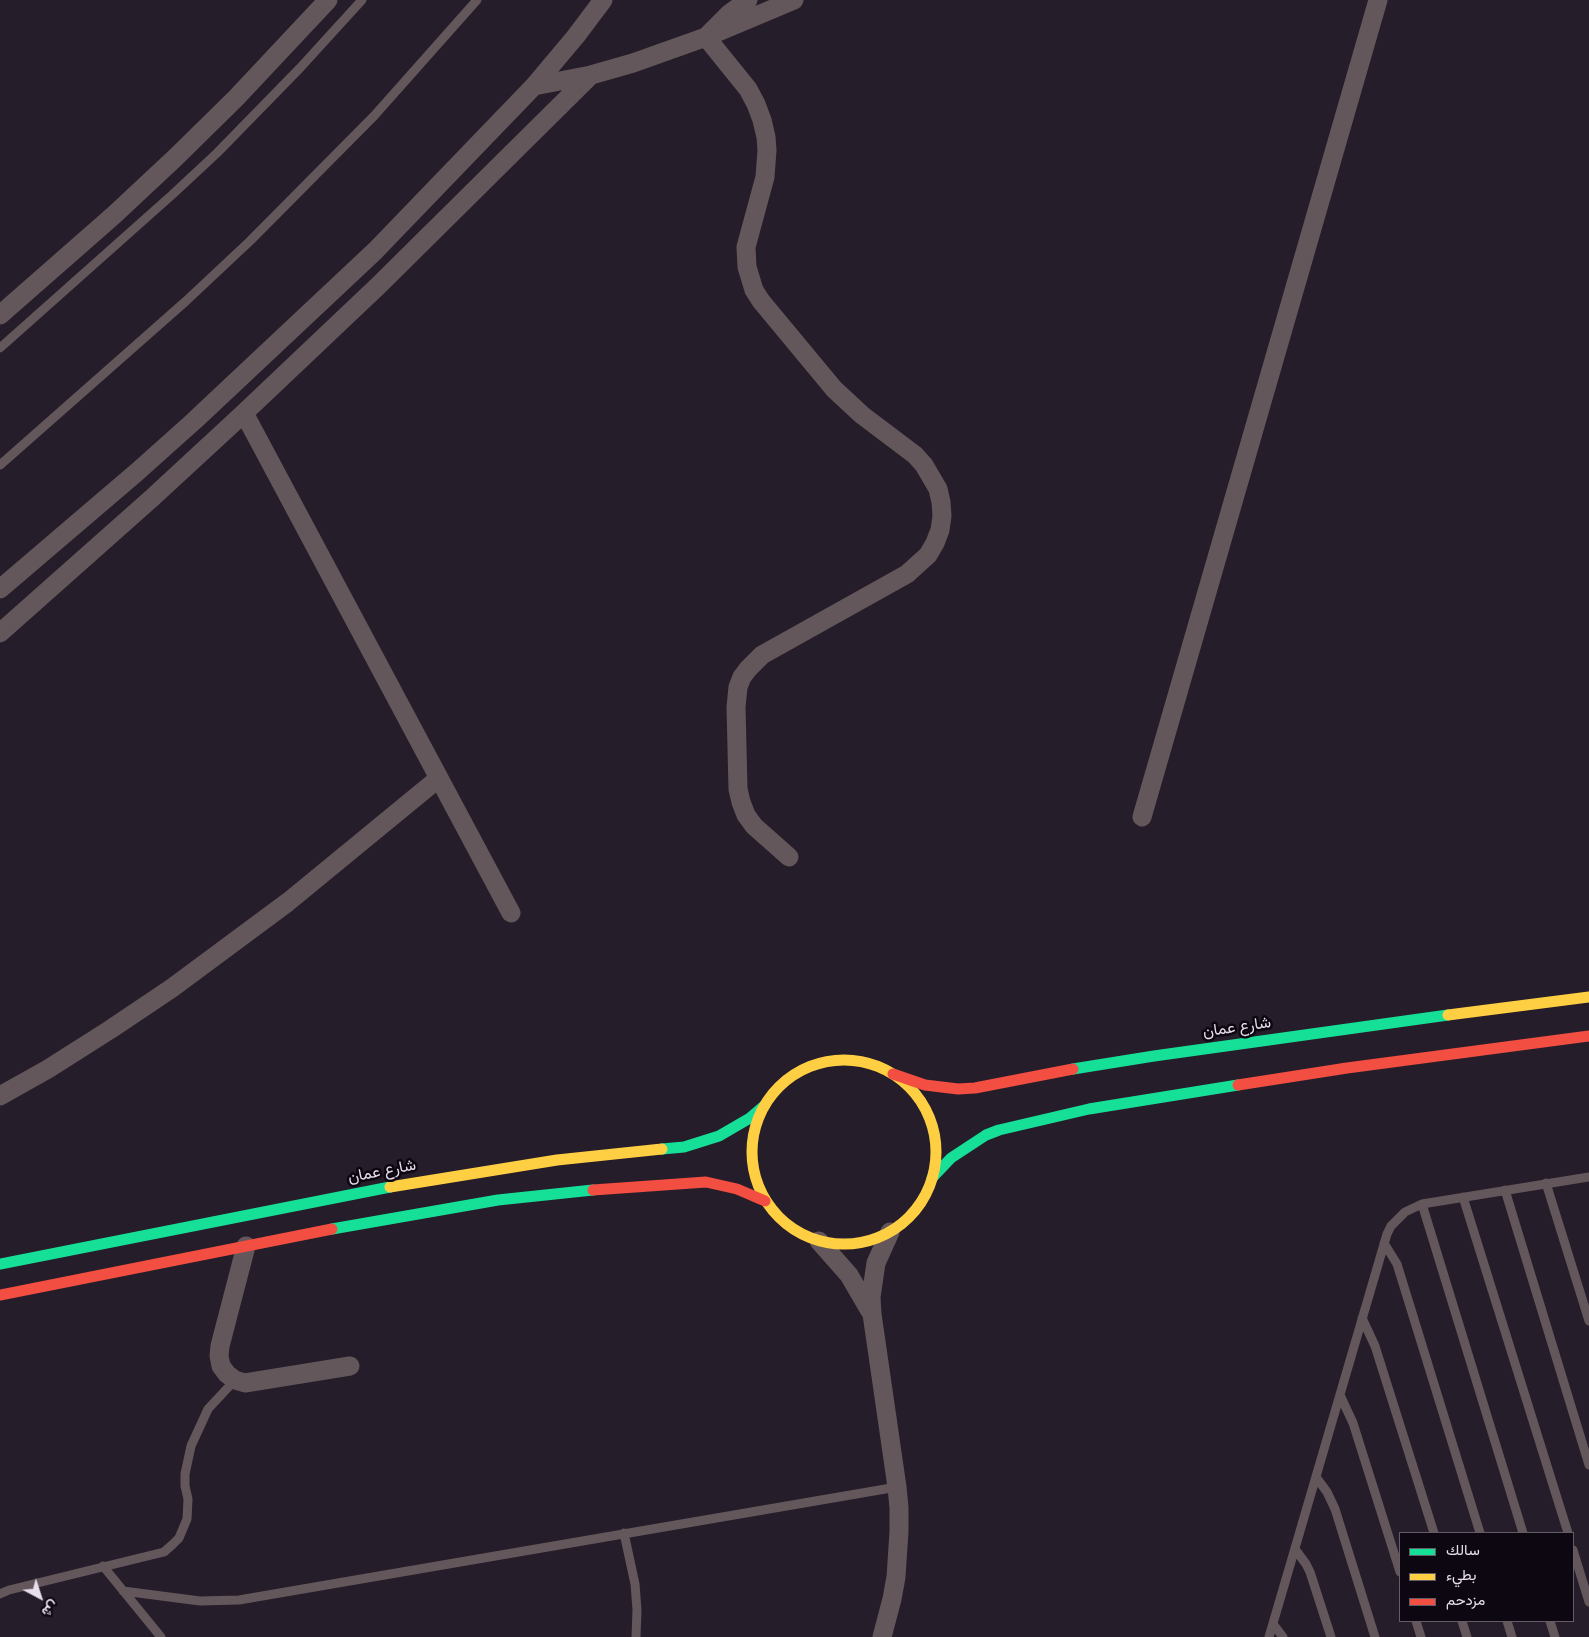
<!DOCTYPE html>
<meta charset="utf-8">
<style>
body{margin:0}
#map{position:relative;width:1589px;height:1637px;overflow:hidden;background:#251d29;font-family:"Nunito Sans",Vazirmatn,sans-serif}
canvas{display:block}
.legend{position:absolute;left:1399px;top:1532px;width:175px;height:90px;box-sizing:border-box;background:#0c0710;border:1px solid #645d68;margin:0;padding:6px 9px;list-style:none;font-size:15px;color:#e8deed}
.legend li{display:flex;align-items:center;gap:10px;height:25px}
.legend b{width:25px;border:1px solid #645d68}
.north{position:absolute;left:15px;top:1572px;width:50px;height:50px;-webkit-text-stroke:4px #0c0710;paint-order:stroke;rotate:140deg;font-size:14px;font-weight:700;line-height:20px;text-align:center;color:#e8deed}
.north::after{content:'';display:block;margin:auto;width:18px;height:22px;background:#e8deed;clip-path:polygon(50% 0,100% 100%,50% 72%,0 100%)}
</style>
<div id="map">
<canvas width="1589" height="1637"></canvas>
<ul class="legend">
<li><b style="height:6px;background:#16e098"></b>سالك</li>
<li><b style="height:6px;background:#ffcf43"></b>بطيء</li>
<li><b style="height:6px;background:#f24e42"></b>مزدحم</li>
</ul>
<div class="north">ش</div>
</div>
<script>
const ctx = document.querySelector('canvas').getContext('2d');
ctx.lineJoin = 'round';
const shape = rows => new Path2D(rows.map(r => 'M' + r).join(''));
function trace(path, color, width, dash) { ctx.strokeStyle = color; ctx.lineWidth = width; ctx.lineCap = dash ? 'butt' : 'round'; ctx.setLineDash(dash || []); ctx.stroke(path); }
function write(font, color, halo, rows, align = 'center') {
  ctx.font = font + ' "Nunito Sans",Vazirmatn,sans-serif'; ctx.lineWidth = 5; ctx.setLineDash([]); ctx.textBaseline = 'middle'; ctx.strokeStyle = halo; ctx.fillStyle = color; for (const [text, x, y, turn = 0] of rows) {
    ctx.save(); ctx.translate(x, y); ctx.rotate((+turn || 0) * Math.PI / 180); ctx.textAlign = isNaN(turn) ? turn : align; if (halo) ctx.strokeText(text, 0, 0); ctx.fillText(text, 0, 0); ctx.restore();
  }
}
trace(shape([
 [0,348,173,194,217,153,300,68,362,0],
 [0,465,186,301,250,241,374,116,477,0],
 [1546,1183,1589,1321],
 [1505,1190,1589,1465],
 [1463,1197,1568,1533],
 [1422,1204,1523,1533],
 [1384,1243,1397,1264,1480,1533],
 [1362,1318,1375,1346,1434,1533],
 [1340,1395,1353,1423,1400,1572],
 [1316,1477,1327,1492,1335,1509,1375,1637],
 [624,1533,635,1584,637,1610,636,1637],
 [1295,1549,1306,1564,1310,1572,1331,1637],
 [1573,1550,1589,1602],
 [103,1566,161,1637],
 [123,1591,200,1601,239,1600,897,1487],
 [0,1594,9,1590,164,1552,172,1545,179,1538,187,1519,188,1499,185,1486,185,1474,191,1446,208,1409,235,1380],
 [1416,1621,1421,1637],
 [1462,1621,1467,1637],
 [1507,1621,1512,1637],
 [1550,1621,1555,1637],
 [1273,1624,1283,1637],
 [1269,1637,1387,1234,1391,1226,1405,1212,1422,1204,1589,1177]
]), '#64575b', 9);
trace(shape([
 [748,0,729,14,706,37,748,89,756,104,762,120,766,137,767,150,765,177,746,247,747,267,754,290,761,301,834,389,862,415,915,455,924,465,938,489,941,502,942,516,940,530,935,543,928,555,907,574,762,655,748,669,742,677,738,687,736,707,738,789,741,802,746,815,754,826,789,857],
 [534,86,591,75,633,63,706,37,794,0],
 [0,315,114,215,176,157,236,98,328,0],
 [244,413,511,913],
 [0,589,137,472,194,421,375,251,534,86,576,36,603,0],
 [0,633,152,498,244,413,379,285,591,75],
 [1142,817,1378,0],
 [0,1096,48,1069,111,1029,172,988,288,902,439,778],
 [819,1241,849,1275,870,1311],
 [246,1246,220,1346,219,1356,221,1366,227,1374,235,1380,245,1383,350,1366],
 [882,1637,892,1599,896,1577,899,1531,899,1508,897,1487,872,1314,871,1297,876,1263,890,1232]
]), '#64575b', 19);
trace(shape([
 [1073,1069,1154,1056,1448,1015],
 [662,1149,684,1147,719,1136,750,1118,764,1106],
 [932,1178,951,1158,986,1135,999,1130,1089,1109,1238,1085],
 [332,1229,498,1200,593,1190],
 [0,1264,390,1187]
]), '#16e098', 11);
trace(shape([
 [1448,1015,1589,997],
 '752 1152a92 92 0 1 1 184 0a92 92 0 1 1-184 0Z',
 [390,1187,557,1160,662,1149]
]), '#ffcf43', 11);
trace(shape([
 [893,1074,925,1085,958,1089,975,1088,1073,1069],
 [1238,1085,1347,1068,1589,1036],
 [593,1190,706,1182,737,1189,765,1201],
 [0,1295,332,1229]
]), '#f24e42', 11);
write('16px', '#e8deed', '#0c0710', [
 ["شارع عمان",1237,1028,-8],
 ["شارع عمان",382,1172,-11]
]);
</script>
